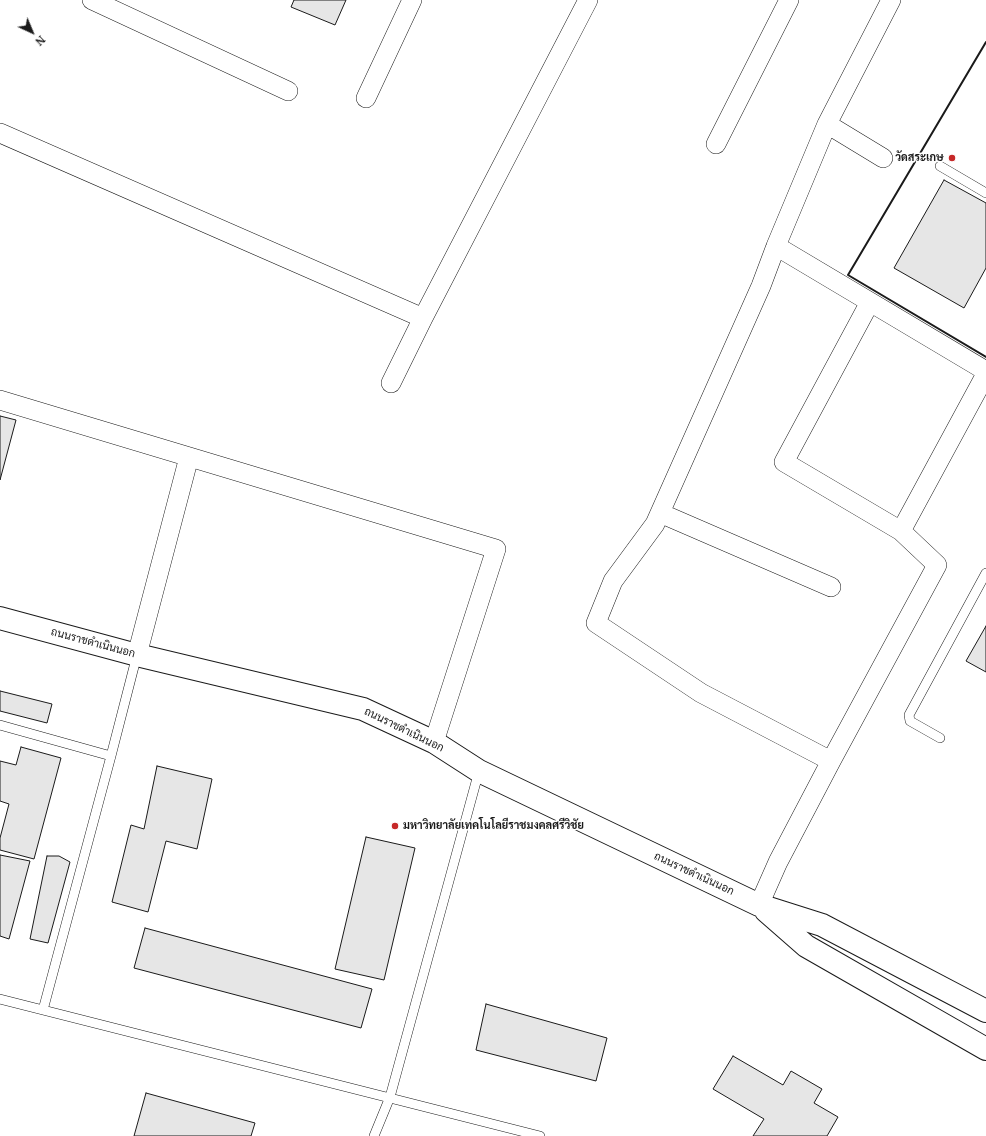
<!DOCTYPE html>
<meta charset="utf-8">
<style>
body{margin:0}
#map{position:relative;width:986px;height:1136px;overflow:hidden;background:#fff;font-family:"Noto Serif",serif}
canvas{display:block}
.north{position:absolute;left:12px;top:12px;width:40px;height:40px;-webkit-text-stroke:3px #fff;paint-order:stroke;rotate:136deg;font-size:11px;font-weight:700;line-height:16px;text-align:center;color:#1a1a1a}
.north::after{content:'';display:block;margin:auto;width:14px;height:18px;background:#1a1a1a;clip-path:polygon(50% 0,100% 100%,50% 72%,0 100%)}
</style>
<div id="map">
<canvas width="986" height="1136"></canvas>
<div class="north">N</div>
</div>
<script>
const ctx = document.querySelector('canvas').getContext('2d');
ctx.lineJoin = 'round';
function fillPath(path, color) { ctx.fillStyle = color; ctx.fill(path, 'evenodd'); }
const shape = rows => new Path2D(rows.map(r => 'M' + r).join(''));
function trace(path, color, width, dash) { ctx.strokeStyle = color; ctx.lineWidth = width; ctx.lineCap = dash ? 'butt' : 'round'; ctx.setLineDash(dash || []); ctx.stroke(path); }
function write(font, color, halo, rows, align = 'center') {
  ctx.font = font + ' "Noto Serif",Sarabun,serif'; ctx.lineWidth = 3; ctx.setLineDash([]); ctx.textBaseline = 'middle'; ctx.strokeStyle = halo; ctx.fillStyle = color; for (const [text, x, y, turn = 0] of rows) {
    ctx.save(); ctx.translate(x, y); ctx.rotate((+turn || 0) * Math.PI / 180); ctx.textAlign = isNaN(turn) ? turn : align; if (halo) ctx.strokeText(text, 0, 0); ctx.fillText(text, 0, 0); ctx.restore();
  }
}
const building = shape([
 [294,0,346,0,335,25,291,7,294,0],
 [944,180,986,203,986,268,964,308,894,268,944,180],
 [0,416,16,420,0,480,0,416],
 [986,626,986,672,966,661,986,626],
 [0,691,52,704,47,723,0,711,0,691],
 [21,747,61,758,34,859,0,850,0,838,9,804,0,801,0,761,16,765,21,747],
 [157,766,212,779,197,849,166,841,148,912,112,902,131,825,144,829,157,766],
 [366,837,415,848,384,980,335,969,366,837],
 [0,855,30,861,9,939,0,936,0,855],
 [47,856,59,856,70,862,48,943,30,939,47,856],
 [145,928,372,989,361,1028,134,968,145,928],
 [486,1004,607,1038,596,1081,476,1050,486,1004],
 [733,1056,783,1085,791,1071,822,1089,814,1103,838,1117,827,1136,753,1136,764,1119,713,1089,733,1056],
 [146,1093,255,1123,251,1136,134,1136,146,1093]
]);
fillPath(building, '#e6e6e6');
trace(building, '#1a1a1a', 1);
const lane = shape([
 [940,166,986,193],
 [0,725,111,756],
 [940,738,910,721,909,715,986,573],
 [0,999,540,1136],
 [43,1010,111,756,137,655],
 [374,1136,390,1097,479,771]
]);
const street = shape([
 [92,0,288,91],
 [366,98,412,0],
 [827,124,883,158],
 [0,133,423,318],
 [716,144,789,0],
 [776,246,986,371],
 [391,383,423,318,588,0],
 [0,400,496,549,434,742],
 [660,513,831,587],
 [901,531,986,374],
 [137,655,189,457],
 [831,761,701,693,596,623,613,581,655,524,761,286,776,246,827,124,891,0],
 [759,905,778,862,831,761,937,565,901,531,784,462,870,302]
]);
const secondary = shape([
 [0,618,137,655,363,709,434,742,479,771,759,905,822,925,986,1011],
 [766,911,806,946,986,1049]
]);
trace(lane, '#1a1a1a', 10);
trace(street, '#1a1a1a', 20);
trace(secondary, '#1a1a1a', 24);
trace(lane, '#fff', 9);
trace(street, '#fff', 19);
trace(secondary, '#fff', 22);
trace(shape([
 [986,42,848,275,986,357]
]), '#1a1a1a', 2);
for (const [x, y, r, color] of [
 [952,158,4,"#c62828"],
 [395,826,4,"#c62828"]
]) { const dot = new Path2D(); dot.arc(x, y, r, 0, 2 * Math.PI); ctx.fillStyle = color; ctx.fill(dot); trace(dot, '#fff', 1.5); }
write('bold 11px', '#1a1a1a', '#fff', [
 ["วัดสระเกษ",944,158],
 ["มหาวิทยาลัยเทคโนโลยีราชมงคลศรีวิชัย",403,826,"left"]
], 'right');
write('11px', '#1a1a1a', '#fff', [
 ["ถนนราชดำเนินนอก",93,643,15],
 ["ถนนราชดำเนินนอก",404,730,26],
 ["ถนนราชดำเนินนอก",694,874,25]
]);
</script>
